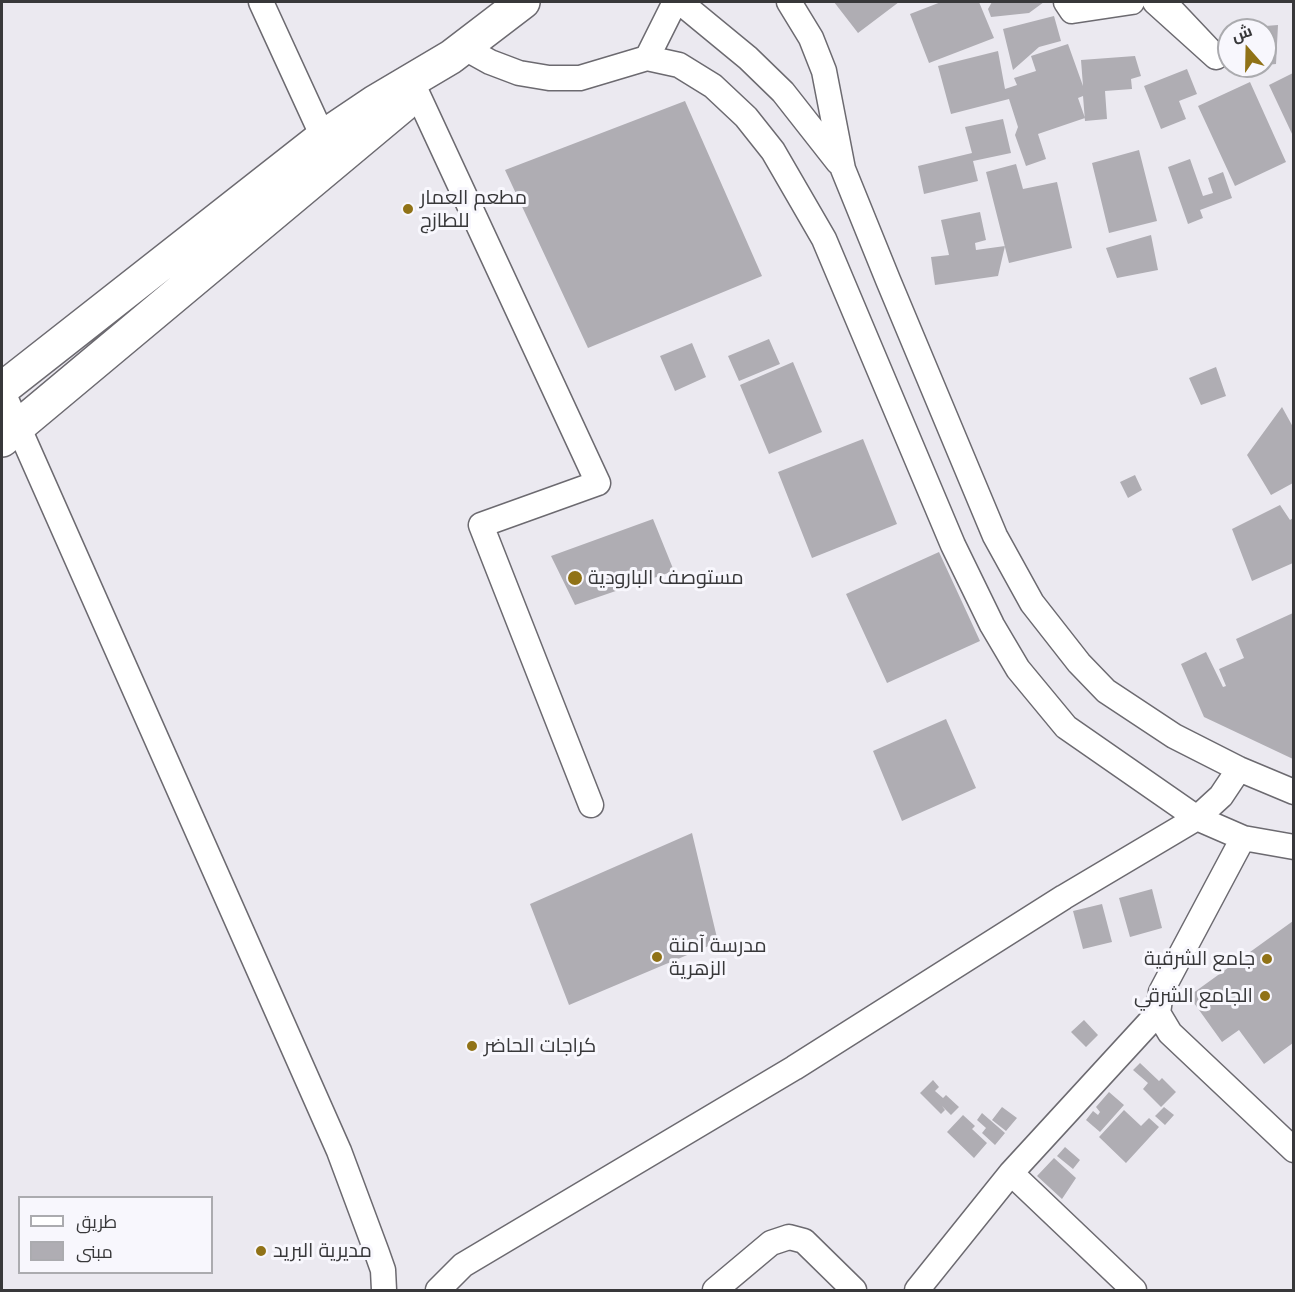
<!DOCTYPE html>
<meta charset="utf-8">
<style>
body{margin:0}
#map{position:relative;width:1295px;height:1292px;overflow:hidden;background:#ebe9f0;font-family:Lato,Cairo,sans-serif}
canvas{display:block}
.frame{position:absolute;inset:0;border:3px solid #38383a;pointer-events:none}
.legend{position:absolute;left:18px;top:1196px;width:195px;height:78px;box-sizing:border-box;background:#f8f7fd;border:2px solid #ababaf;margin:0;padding:8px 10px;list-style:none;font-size:18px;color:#38383a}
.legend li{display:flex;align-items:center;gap:12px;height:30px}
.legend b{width:30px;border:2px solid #ababaf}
.north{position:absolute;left:1217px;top:18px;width:60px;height:60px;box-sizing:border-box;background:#f8f7fd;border:2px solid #ababaf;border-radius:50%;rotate:340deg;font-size:16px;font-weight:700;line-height:24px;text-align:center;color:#38383a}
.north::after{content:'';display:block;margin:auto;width:21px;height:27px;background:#907217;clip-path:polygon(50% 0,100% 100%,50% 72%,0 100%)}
</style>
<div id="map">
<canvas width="1295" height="1292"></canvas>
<div class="frame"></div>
<ul class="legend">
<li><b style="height:8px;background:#fff"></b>طريق</li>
<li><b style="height:16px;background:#afadb3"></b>مبنى</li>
</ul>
<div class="north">ش</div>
</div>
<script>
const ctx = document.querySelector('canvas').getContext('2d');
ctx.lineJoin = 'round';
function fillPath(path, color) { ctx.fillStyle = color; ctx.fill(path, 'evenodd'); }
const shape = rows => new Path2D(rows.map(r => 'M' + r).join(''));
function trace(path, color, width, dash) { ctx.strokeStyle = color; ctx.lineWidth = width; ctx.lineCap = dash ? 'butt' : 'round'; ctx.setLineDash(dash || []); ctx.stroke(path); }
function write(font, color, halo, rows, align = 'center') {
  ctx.font = font + ' Lato,Cairo,sans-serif'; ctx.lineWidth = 6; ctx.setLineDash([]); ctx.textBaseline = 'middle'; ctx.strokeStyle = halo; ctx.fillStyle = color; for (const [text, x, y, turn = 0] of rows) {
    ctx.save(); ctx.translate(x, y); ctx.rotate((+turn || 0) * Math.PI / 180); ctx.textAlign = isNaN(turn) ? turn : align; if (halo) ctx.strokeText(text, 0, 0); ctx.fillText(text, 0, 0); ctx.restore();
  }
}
fillPath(shape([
 [834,2,899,2,858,33],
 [941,2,979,2,994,38,929,63,910,14],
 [992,2,1044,2,1029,13,991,17,988,9],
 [1054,16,1061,41,1039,47,1013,70,1003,29],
 [1278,25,1276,64,1265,65,1265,30,1240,28],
 [1068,44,1083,86,1081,60,1135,56,1141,76,1131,79,1132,89,1105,91,1107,119,1085,121,1083,96,1078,98,1085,118,1038,134,1046,159,1026,166,1015,135,1018,127,1009,99,951,114,938,66,998,51,1005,89,1017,85,1014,78,1036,71,1031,56],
 [1187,69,1197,94,1179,101,1186,119,1161,129,1144,86],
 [1293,73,1293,136,1269,85],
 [1250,82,1286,162,1235,186,1198,106],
 [685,101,762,276,588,348,505,170],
 [1003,119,1011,153,973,161,978,181,924,194,918,166,972,153,965,127],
 [1139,150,1157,221,1109,233,1092,163],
 [1190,159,1203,196,1213,193,1208,178,1223,172,1232,198,1200,210,1203,218,1188,224,1168,167],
 [1016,164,1023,189,1057,182,1072,248,1009,263,986,172],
 [980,212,986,240,975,243,976,250,1005,246,998,276,935,285,931,257,949,255,941,220],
 [1151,235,1158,270,1117,278,1106,248],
 [769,339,780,364,739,381,728,356],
 [692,343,706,377,675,391,660,356],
 [793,362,822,432,769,454,740,385],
 [1216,367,1226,396,1201,405,1189,378],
 [1282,407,1293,427,1293,483,1271,495,1247,455],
 [863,439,897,524,812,558,778,472],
 [1135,475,1142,490,1128,498,1120,482],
 [1280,505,1290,520,1293,518,1293,563,1252,581,1232,529],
 [653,519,674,571,575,605,551,556],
 [939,552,980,641,887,683,846,594],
 [1293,613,1293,759,1204,717,1181,664,1206,652,1223,687,1226,686,1219,669,1244,658,1236,639],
 [946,719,976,788,902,821,873,751],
 [692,833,718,942,569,1005,530,904],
 [1152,889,1162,928,1130,937,1119,898],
 [1102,904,1112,942,1083,949,1073,911],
 [1293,921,1293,1043,1264,1064,1239,1030,1222,1042,1189,996],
 [1084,1020,1098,1035,1086,1047,1071,1032],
 [1140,1063,1159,1081,1162,1078,1176,1092,1161,1107,1143,1089,1148,1083,1133,1070],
 [933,1080,939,1087,935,1091,943,1098,946,1095,959,1107,951,1115,942,1106,945,1110,941,1114,920,1093],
 [1109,1092,1124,1105,1100,1132,1086,1120,1093,1111,1098,1115,1100,1112,1096,1107],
 [1002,1107,1017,1118,1006,1131,992,1120],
 [1164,1107,1174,1115,1165,1125,1155,1116],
 [1124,1110,1141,1126,1149,1118,1159,1127,1126,1163,1099,1137],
 [982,1113,1005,1133,995,1145,982,1133,986,1128,977,1120],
 [963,1115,975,1126,972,1129,987,1143,974,1158,947,1132],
 [1065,1147,1080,1160,1073,1169,1057,1156],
 [1054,1158,1076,1178,1062,1199,1037,1176]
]), '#afadb3');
const street = shape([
 [261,2,323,137],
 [680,2,748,58,783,92,838,162],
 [789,2,811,38,824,71,843,169,888,280,995,536,1032,603,1079,663,1106,691,1174,736,1239,769,1294,792],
 [1066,2,1072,11,1132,2],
 [1155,2,1216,57,1164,2],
 [463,47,490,62,519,73,549,78,580,78,647,58,679,65,713,86,746,117,773,151,824,239,953,545,992,625,1018,669,1066,727,1197,818,1243,838,1294,847],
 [647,58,675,2],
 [417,93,598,483,481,525,591,805],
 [2,390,339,1151,377,1253,383,1270,384,1290],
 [1243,838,1161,992,1158,1013,1170,1033,1294,1150],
 [1011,1173,1134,1290],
 [438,1290,463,1265,794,1068,1064,897,1197,818,1221,796,1239,769],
 [715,1290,771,1243,789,1237,804,1241,854,1290],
 [917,1290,1011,1173,1158,1013]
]);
const secondary = shape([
 [2,389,323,137,375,102,451,57,523,2],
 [2,440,403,105]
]);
trace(street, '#6c6a70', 27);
trace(secondary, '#6c6a70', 36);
trace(street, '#fff', 24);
trace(secondary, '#fff', 33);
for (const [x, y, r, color] of [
 [408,209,6,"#907217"],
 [575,578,8,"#907217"],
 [657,957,6,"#907217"],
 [1267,959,6,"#907217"],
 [1265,996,6,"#907217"],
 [472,1046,6,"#907217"],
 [261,1251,6,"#907217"]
]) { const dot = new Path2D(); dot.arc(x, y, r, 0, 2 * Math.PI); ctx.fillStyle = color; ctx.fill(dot); trace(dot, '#f8f7fd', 2); }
write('20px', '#38383a', '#f8f7fd', [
 ["مطعم العمار",420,198],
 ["للطازج",420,221],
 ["مستوصف البارودية",588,578],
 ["مدرسة آمنة",669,946],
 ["الزهرية",669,969],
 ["جامع الشرقية",1255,959,"right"],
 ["الجامع الشرقي",1253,996,"right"],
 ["كراجات الحاضر",484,1046],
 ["مديرية البريد",273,1251]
], 'left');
</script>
